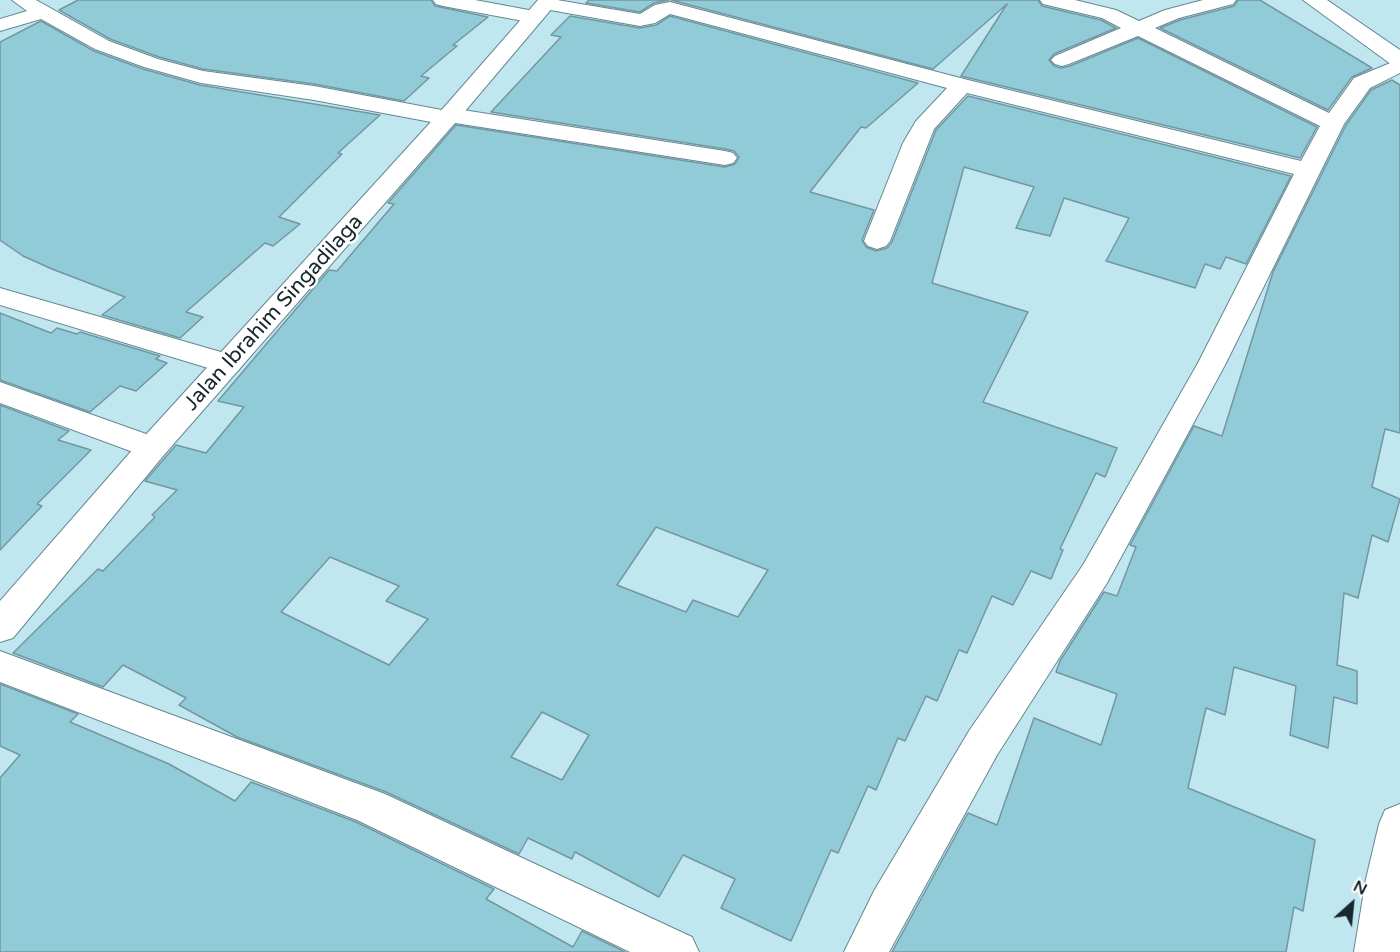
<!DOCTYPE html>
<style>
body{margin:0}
#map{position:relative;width:1400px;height:952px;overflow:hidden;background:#c0e7f0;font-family:"Varela Round",sans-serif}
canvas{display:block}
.north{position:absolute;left:1322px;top:874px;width:60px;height:60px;-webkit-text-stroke:4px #fff;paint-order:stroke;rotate:27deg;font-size:16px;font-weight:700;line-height:24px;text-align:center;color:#18272b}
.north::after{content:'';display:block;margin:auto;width:21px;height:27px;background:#18272b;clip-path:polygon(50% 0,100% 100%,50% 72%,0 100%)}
</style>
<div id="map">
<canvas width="1400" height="952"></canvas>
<div class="north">N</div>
</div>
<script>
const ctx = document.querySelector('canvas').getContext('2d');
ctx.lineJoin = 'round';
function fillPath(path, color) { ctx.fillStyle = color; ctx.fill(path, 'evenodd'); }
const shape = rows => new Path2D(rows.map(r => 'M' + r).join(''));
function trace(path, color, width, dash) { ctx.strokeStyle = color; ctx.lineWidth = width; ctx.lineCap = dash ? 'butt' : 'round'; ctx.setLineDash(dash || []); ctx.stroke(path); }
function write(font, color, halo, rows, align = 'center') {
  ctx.font = font + ' "Varela Round",sans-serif'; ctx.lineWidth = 5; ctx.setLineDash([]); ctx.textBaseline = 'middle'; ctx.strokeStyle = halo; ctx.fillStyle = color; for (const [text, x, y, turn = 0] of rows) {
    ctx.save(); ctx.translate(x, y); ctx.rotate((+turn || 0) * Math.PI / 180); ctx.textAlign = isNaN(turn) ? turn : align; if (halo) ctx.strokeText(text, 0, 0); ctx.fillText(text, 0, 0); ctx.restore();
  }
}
const building = shape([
 [78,0,431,0,435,6,488,17,453,45,457,46,421,76,429,78,404,101,314,84,203,69,159,57,110,39,59,10,78,0],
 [589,0,669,0,654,3,640,12,586,3,589,0],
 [671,0,1038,0,1042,6,1101,20,1116,28,1054,54,1049,60,1054,66,1061,68,1070,66,1138,38,1317,127,1300,158,961,76,1007,4,933,69,671,0],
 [1238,0,1260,0,1372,68,1352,77,1328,110,1160,28,1180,20,1234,6,1238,0],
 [570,16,640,28,656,25,670,16,918,83,866,128,861,127,810,192,874,210,862,240,866,247,876,251,887,248,892,242,936,130,968,96,1291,176,1246,264,1226,257,1220,269,1205,264,1195,288,1106,261,1129,218,1064,198,1050,236,1016,228,1034,187,964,167,932,283,1028,312,983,402,1117,448,1105,477,1096,473,1060,549,1063,550,1051,579,1031,571,1013,605,992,596,967,653,959,650,937,701,926,696,905,741,898,738,876,790,868,786,838,853,831,850,791,941,721,908,735,879,683,855,659,897,575,852,572,859,528,838,519,854,386,792,237,737,179,705,186,698,123,665,103,687,13,653,98,569,103,571,155,517,152,515,177,490,145,481,176,445,206,453,244,407,218,401,329,270,337,271,394,204,388,203,456,125,725,167,735,164,739,157,734,151,725,149,491,112,561,37,551,35,570,16],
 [656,527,768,570,738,617,693,600,686,612,617,585,656,527],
 [330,557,399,586,386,601,428,619,389,665,281,612,330,557],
 [542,712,589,735,562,780,511,757,542,712],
 [41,21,94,51,143,69,200,85,380,115,338,153,342,154,279,217,300,224,273,246,265,243,186,312,203,317,180,338,102,315,125,297,52,269,23,256,0,240,0,42,41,21],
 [1392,80,1400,85,1400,433,1385,429,1372,487,1400,499,1388,542,1372,535,1358,598,1344,593,1337,665,1357,671,1357,704,1334,697,1328,748,1290,735,1296,686,1234,667,1225,715,1206,708,1188,788,1315,840,1303,911,1294,907,1286,952,892,952,968,813,997,825,1034,718,1101,745,1117,694,1056,672,1060,661,1104,592,1117,596,1136,547,1130,545,1194,426,1222,436,1273,272,1346,125,1371,90,1392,80],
 [0,313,51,333,57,328,77,334,80,332,160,356,156,359,167,363,136,391,120,386,90,412,0,380,0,313],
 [0,405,69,431,58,440,91,450,37,504,42,506,0,550,0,405],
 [0,684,78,714,70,722,169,764,235,801,251,782,356,822,494,889,486,899,573,947,582,931,625,952,0,952,0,778,20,755,0,746,0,684]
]);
fillPath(building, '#91cbd8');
trace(building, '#7397a0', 1.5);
const street = shape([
 [12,0,36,0,109,41,158,59,203,71,314,86,442,110,450,108,725,151,733,153,737,158,733,163,725,165,455,123,447,125,314,100,201,83,144,67,95,49,41,19,0,31,0,19,27,11,12,0],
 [433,0,475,0,534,11,541,13,544,17,541,21,534,23,443,6,436,4,433,0],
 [539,0,557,0,640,14,655,5,670,2,968,80,1301,161,1320,126,1138,36,1069,64,1062,66,1055,64,1051,60,1055,56,1121,28,1102,18,1043,4,1040,0,1075,0,1116,10,1139,21,1165,10,1203,0,1236,0,1233,4,1179,18,1155,28,1329,113,1354,78,1400,59,1400,73,1370,88,1344,124,1226,363,1107,583,997,755,889,952,844,952,874,891,969,731,1083,565,1198,363,1294,174,967,93,934,129,890,241,886,246,877,249,868,246,864,241,903,143,916,121,947,88,670,14,655,23,640,26,539,8,536,4,539,0],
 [0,288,238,357,242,364,238,371,228,374,0,305,0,288],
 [0,382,163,440,167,448,163,456,152,459,0,403,0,382],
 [0,651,385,794,692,937,699,952,630,952,357,820,0,682,0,651]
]);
const primary = shape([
 [1303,0,1327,0,1400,50,1400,67,1392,65,1303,0]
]);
const highway = shape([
 [538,0,559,0,455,123,163,456,13,638,0,642,0,601,141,440,439,113,538,0],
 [1400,804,1400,952,1354,952,1366,879,1379,824,1385,810,1400,804]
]);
trace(street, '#648890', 2);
trace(primary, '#648890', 2);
trace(highway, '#648890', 2);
fillPath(street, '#fff');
fillPath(primary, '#fff');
fillPath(highway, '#fff');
write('21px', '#18272b', '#fff', [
 ["Jalan Ibrahim Singadilaga",274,313,-48]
]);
</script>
